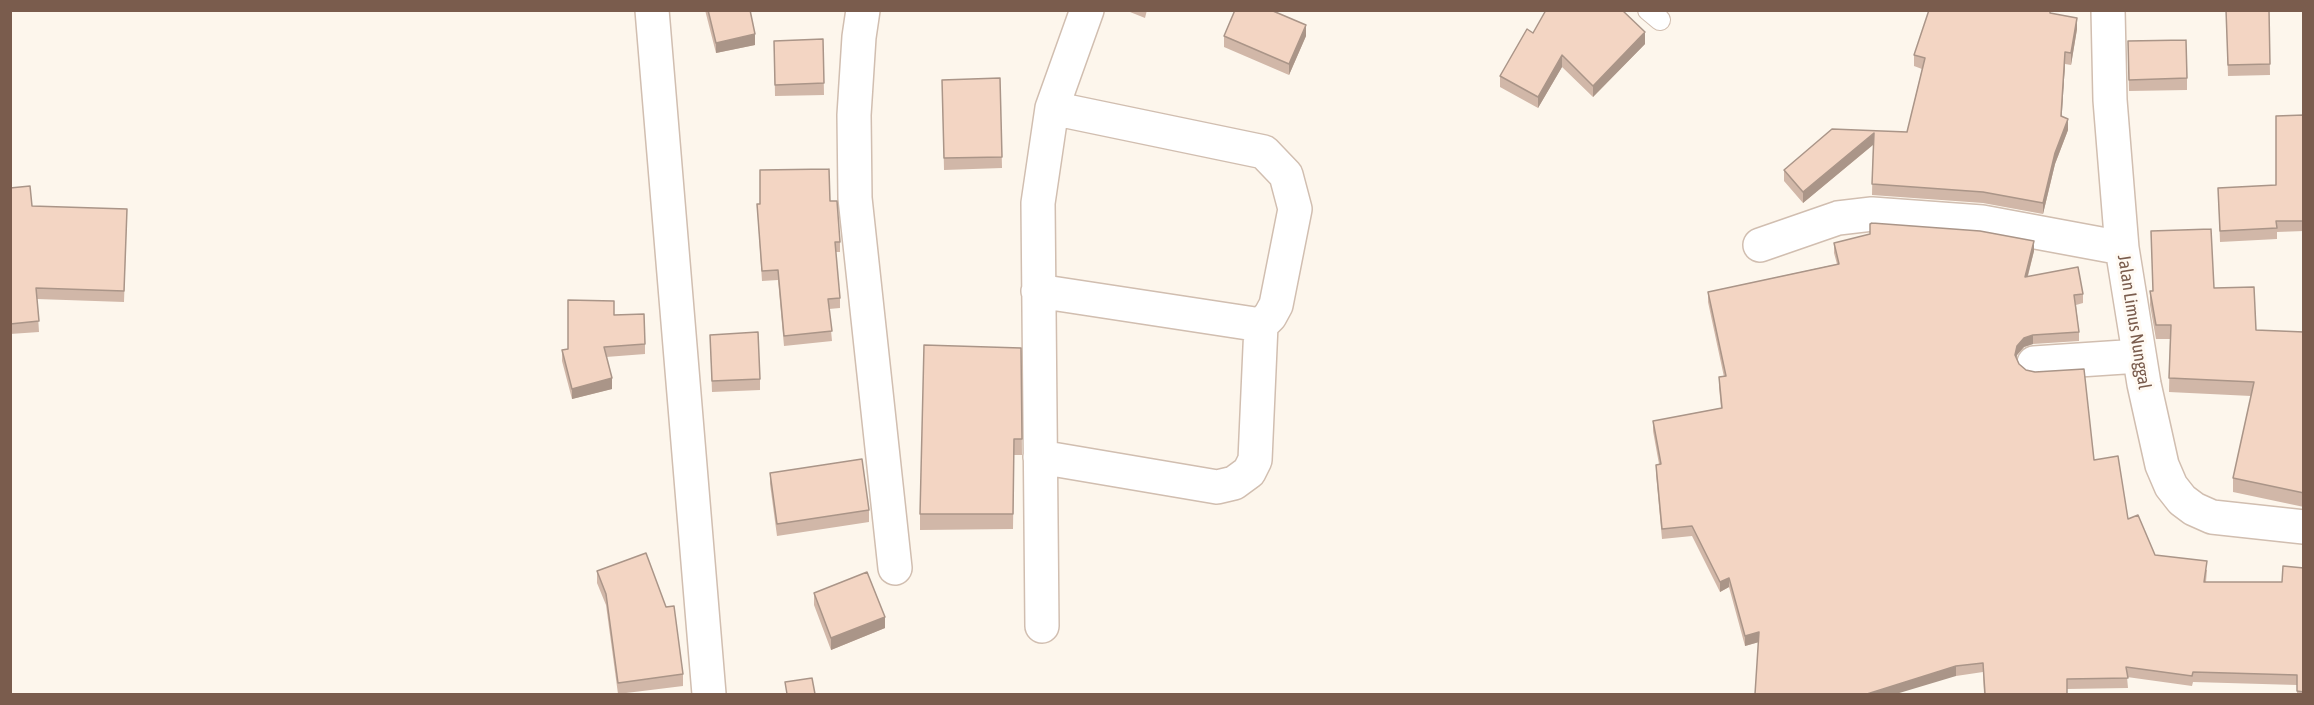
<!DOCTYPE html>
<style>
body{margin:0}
#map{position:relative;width:2314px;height:705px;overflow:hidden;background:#fdf6ec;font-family:"Asap Condensed",sans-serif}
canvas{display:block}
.frame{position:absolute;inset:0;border:12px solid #7a5c4d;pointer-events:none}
</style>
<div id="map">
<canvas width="2314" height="705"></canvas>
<div class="frame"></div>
</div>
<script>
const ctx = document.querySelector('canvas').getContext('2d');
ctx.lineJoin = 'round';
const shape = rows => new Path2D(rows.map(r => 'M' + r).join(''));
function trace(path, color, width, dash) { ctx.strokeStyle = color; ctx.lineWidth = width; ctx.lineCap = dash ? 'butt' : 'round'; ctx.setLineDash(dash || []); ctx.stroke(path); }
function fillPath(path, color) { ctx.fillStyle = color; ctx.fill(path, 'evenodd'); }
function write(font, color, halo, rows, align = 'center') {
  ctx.font = font + ' "Asap Condensed",sans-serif'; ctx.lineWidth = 6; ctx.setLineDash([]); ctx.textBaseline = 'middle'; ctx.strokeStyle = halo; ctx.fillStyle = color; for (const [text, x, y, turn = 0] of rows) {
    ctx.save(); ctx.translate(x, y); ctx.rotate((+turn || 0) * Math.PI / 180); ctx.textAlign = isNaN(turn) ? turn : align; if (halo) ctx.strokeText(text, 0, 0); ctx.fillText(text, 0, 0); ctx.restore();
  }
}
const service = shape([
 [1648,10,1660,20]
]);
const minor = shape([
 [652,10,709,694],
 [863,10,859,37,854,115,855,198,895,568],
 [2108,10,2110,100,2122,248,2144,384,2162,465,2171,486,2182,500,2194,509,2212,517,2304,527],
 [1760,245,1838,218,1872,214,1982,222,2122,248],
 [1038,291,1261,325,1270,316,1276,305,1295,209,1286,175,1264,152,1052,108],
 [2034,363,2139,356],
 [1040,457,1217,487,1234,483,1249,472,1255,460,1261,325],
 [1042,626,1038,203,1052,108,1087,10]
]);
trace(service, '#d1beb0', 22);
trace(minor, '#d1beb0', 36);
trace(service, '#fff', 20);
trace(minor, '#fff', 33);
fillPath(shape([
 [705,10,750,10,755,45,716,53],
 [1125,10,1147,10,1145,18],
 [1235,10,1278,10,1277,13,1306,36,1289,75,1224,47,1224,36],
 [2226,10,2269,10,2270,75,2228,76],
 [2051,14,2077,29,2071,65,2065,64,2061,116,2068,130,2055,164,2043,214,1983,203,1872,195,1873,145,1803,203,1784,181,1784,170,1907,132,1922,69,1914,66,1914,55],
 [1533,33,1645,44,1593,97,1562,67,1538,108,1500,87,1500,76],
 [823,39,824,95,775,96,774,41],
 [2128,41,2187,78,2187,90,2129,91],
 [1000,78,1002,168,944,170,942,80],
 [2304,115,2304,231,2277,232,2277,239,2220,242,2218,188,2276,185],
 [10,188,32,206,127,209,124,302,37,299,39,332,10,334],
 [830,201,840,242,840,252,835,252,840,298,840,308,829,309,832,341,784,346,778,280,762,281,757,204],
 [2151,231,2214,288,2256,330,2304,332,2304,507,2233,492,2233,478,2251,396,2169,392,2170,339,2156,339,2150,305,2150,291,2153,291],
 [1834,243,2034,251,2028,276,2083,294,2083,303,2076,305,2079,332,2079,341,2033,344,2024,347,2017,355,2016,358,2019,364,2094,460,2128,519,2155,555,2207,570,2206,582,2282,582,2304,568,2304,694,2297,694,2297,685,2193,682,2192,686,2127,677,2128,688,2067,689,2067,694,1984,694,1983,672,1956,676,1759,642,1745,646,1729,587,1720,592,1692,536,1662,539,1656,474,1656,465,1659,464,1653,431,1653,421,1721,408,1719,387,1719,377,1724,377,1708,302,1708,292,1837,264,1834,253],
 [614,315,645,344,645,354,606,357,612,389,572,399,562,361,562,350,568,349],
 [710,335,760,379,760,390,712,392],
 [1021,348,1022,455,1014,455,1013,529,920,530,920,514],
 [770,473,869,510,869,522,777,536,770,484],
 [597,571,683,674,683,686,618,694,606,605,597,583],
 [814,593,885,628,831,650,814,605]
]), '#d1b7a8');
fillPath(shape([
 [2077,18,2077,29,2071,65,2071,53],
 [1306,25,1306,36,1289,75,1289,64],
 [1645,32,1645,44,1593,97,1593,86],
 [755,34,755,45,716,53,716,43],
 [2065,52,2065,64,2061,127,2061,116],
 [1562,55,1562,67,1538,108,1538,97],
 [2068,119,2068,130,2055,164,2043,214,2043,203,2055,153],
 [1874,133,1874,144,1803,203,1803,192],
 [2034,241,2034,251,2025,286,2025,277],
 [2033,335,2033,344,2024,347,2017,355,2015,365,2015,355,2017,346,2024,338],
 [612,378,612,389,572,399,572,389],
 [1729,578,1729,587,1720,592,1720,582],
 [885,617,885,628,831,650,831,638],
 [1759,632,1759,642,1745,646,1745,636],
 [1956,666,1956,676,1896,694,1867,694]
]), '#aa9588');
const building = shape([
 [708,10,750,10,755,34,716,43,708,10],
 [1235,10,1273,10,1273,11,1306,25,1289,64,1224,36,1235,10],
 [1546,10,1622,10,1645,32,1593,86,1562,55,1538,97,1500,76,1527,29,1533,33,1546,10],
 [1929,10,2050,10,2050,13,2077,18,2071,53,2065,52,2061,116,2068,119,2055,153,2043,203,1983,192,1872,184,1874,133,1803,192,1784,170,1832,129,1907,132,1925,58,1914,55,1929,10],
 [2226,10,2269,10,2270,64,2228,65,2226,10],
 [823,39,824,83,775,85,774,41,823,39],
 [2186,40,2187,78,2129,80,2128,41,2186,40],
 [1000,78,1002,157,944,158,942,80,1000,78],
 [2304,115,2304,221,2276,221,2277,228,2220,231,2218,188,2276,185,2276,116,2304,115],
 [829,169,830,201,837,201,840,242,835,242,840,298,828,299,832,331,784,336,778,270,762,271,757,204,760,204,760,170,829,169],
 [30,186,32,206,127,209,124,291,36,288,39,321,10,324,10,188,30,186],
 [1872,223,1980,231,2034,241,2025,277,2078,267,2083,294,2074,295,2079,332,2033,335,2024,338,2017,346,2015,355,2019,364,2026,370,2035,372,2084,369,2094,460,2118,456,2128,519,2138,515,2155,555,2207,561,2204,582,2282,582,2283,566,2304,568,2304,692,2297,691,2297,675,2193,672,2192,676,2126,667,2128,678,2067,679,2067,694,1985,694,1983,663,1956,666,1867,694,1755,694,1759,632,1745,636,1729,578,1720,582,1692,526,1662,529,1656,465,1661,464,1653,421,1722,408,1719,377,1726,376,1708,292,1839,264,1834,243,1870,234,1870,224,1872,223],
 [2211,229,2214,288,2254,287,2256,330,2304,332,2304,493,2233,478,2254,382,2169,378,2171,325,2156,325,2150,291,2153,291,2151,231,2211,229],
 [568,300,614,301,614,315,644,314,645,344,604,347,612,378,572,389,562,350,568,349,568,300],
 [758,332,760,379,712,381,710,335,758,332],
 [924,345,1021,348,1022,439,1014,439,1013,514,920,514,924,345],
 [862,459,869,510,777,524,770,473,862,459],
 [646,553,666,607,674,606,683,674,618,683,606,594,597,571,646,553],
 [867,572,885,617,831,638,814,593,867,572],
 [812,678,815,694,787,694,785,682,812,678]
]);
fillPath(building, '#f3d5c3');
trace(building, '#aa9588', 1.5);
write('18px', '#7a5c4d', '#fffaf3', [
 ["Jalan Limus Nunggal",2134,322,81]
]);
</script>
